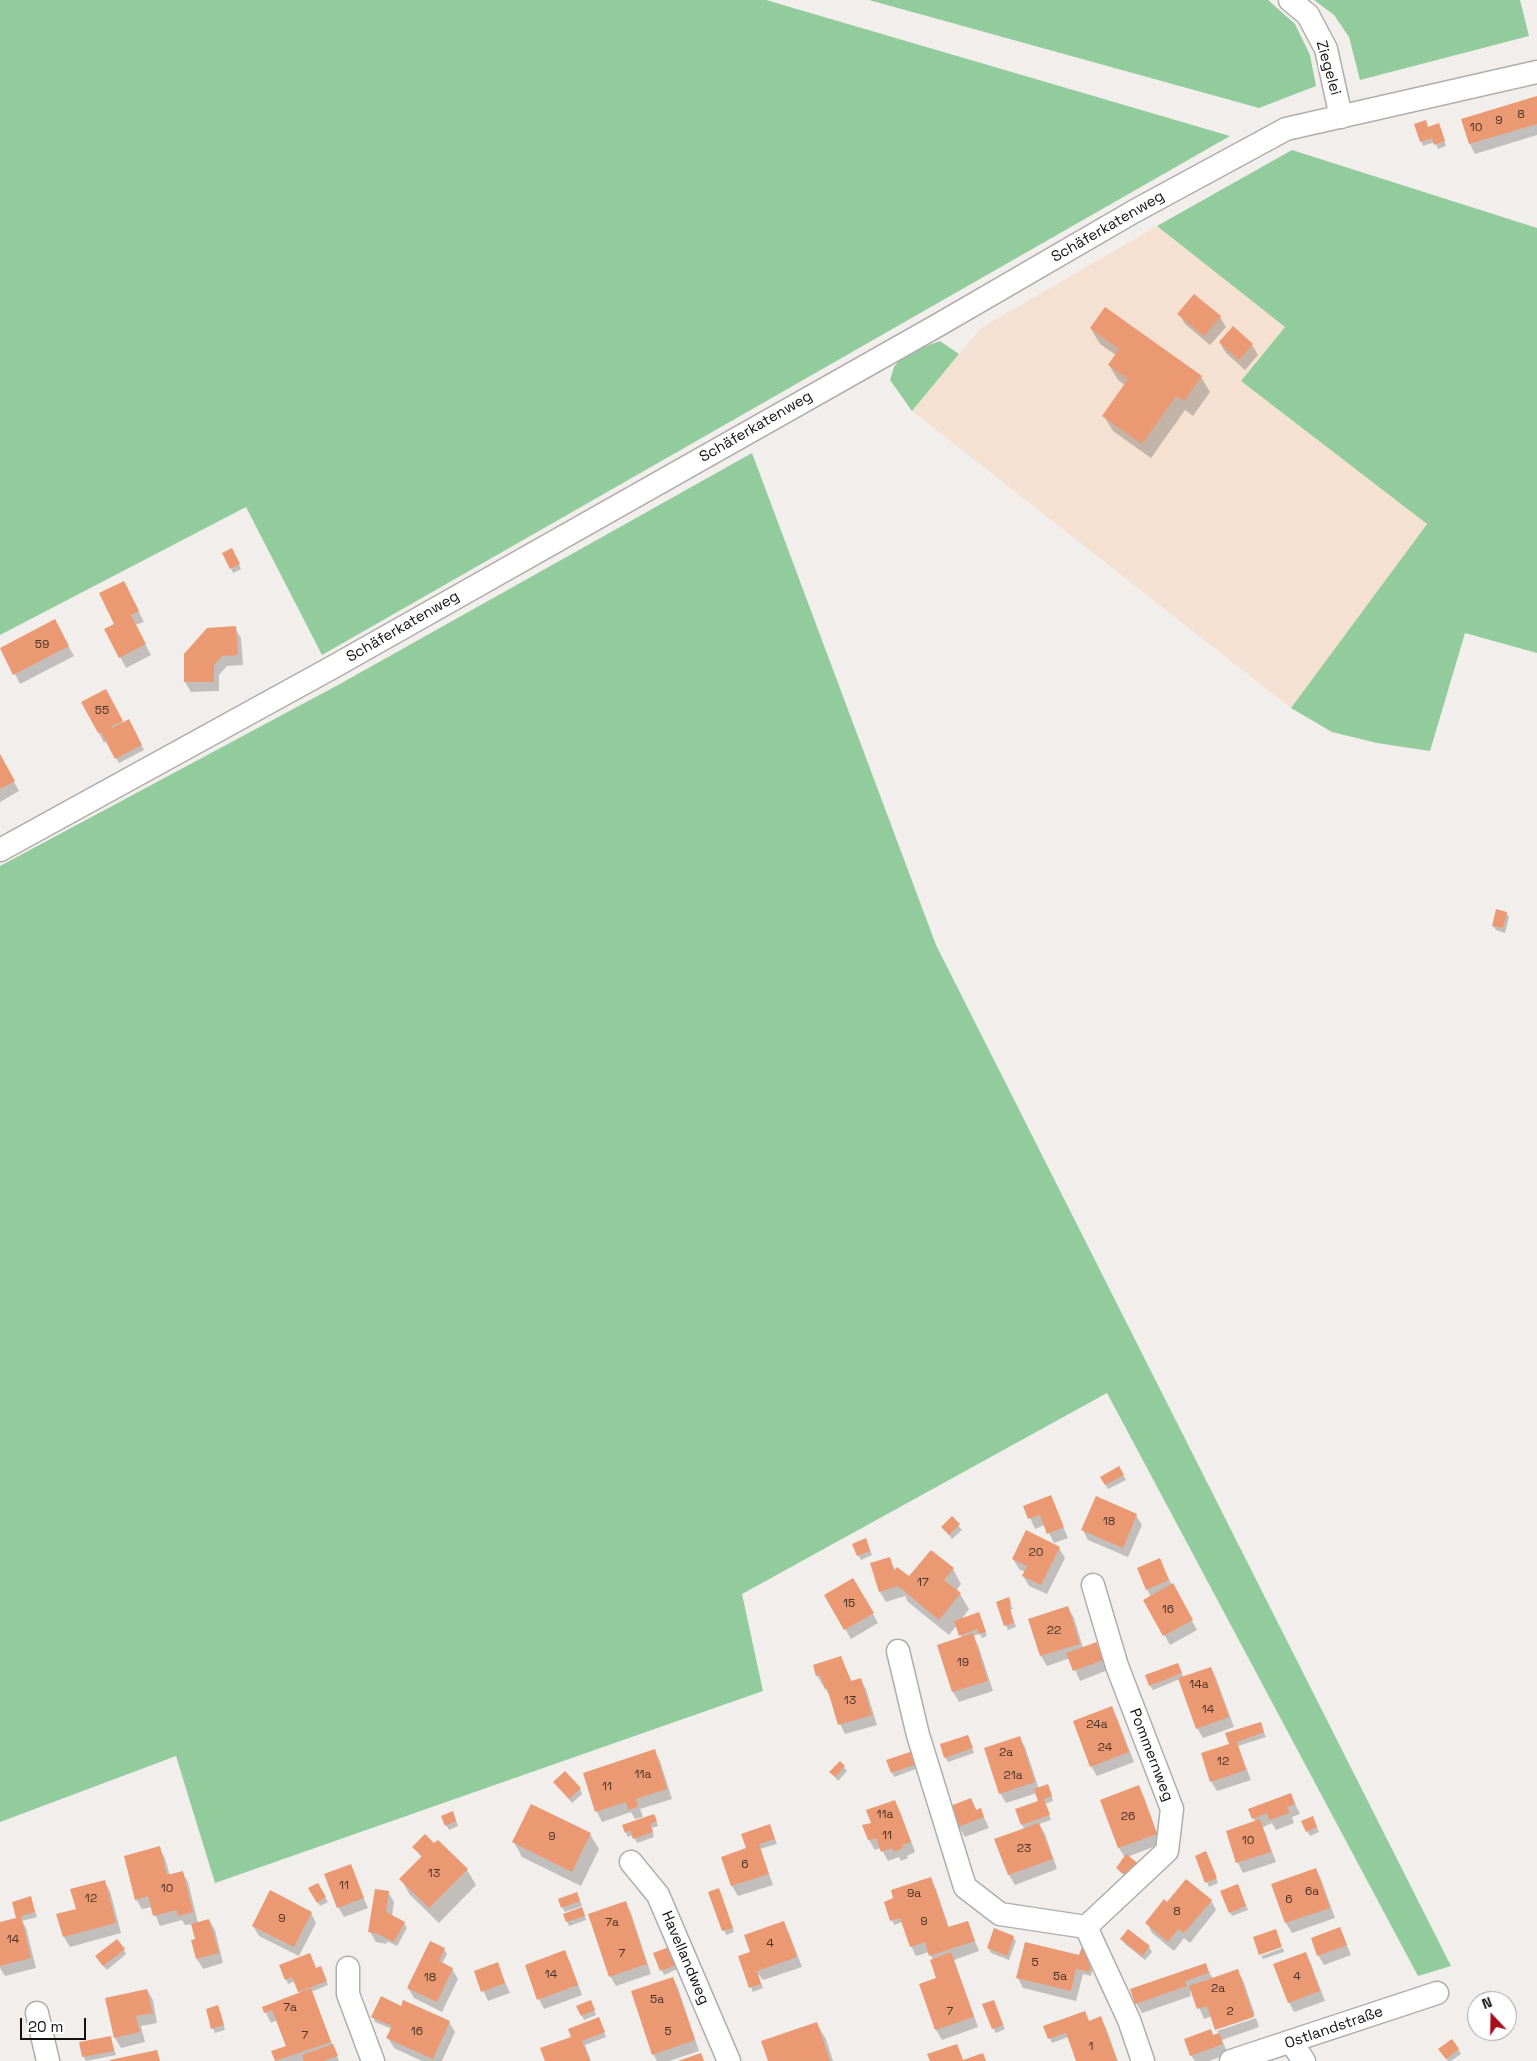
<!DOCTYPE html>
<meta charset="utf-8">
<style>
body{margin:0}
#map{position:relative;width:1537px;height:2061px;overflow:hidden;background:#f2eeeb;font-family:"Space Grotesk",sans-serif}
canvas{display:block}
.north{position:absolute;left:1467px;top:1991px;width:50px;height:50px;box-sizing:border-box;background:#fff;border:1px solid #a1a0a0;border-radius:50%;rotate:339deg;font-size:14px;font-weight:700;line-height:20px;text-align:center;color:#131211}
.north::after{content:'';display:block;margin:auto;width:18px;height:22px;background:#a60e1c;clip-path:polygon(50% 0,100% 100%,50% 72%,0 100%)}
.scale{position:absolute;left:20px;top:2018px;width:66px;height:22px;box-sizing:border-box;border:2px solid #131211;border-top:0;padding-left:6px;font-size:15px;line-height:18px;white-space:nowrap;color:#131211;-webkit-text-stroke:4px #fff;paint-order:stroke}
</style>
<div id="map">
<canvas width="1537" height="2061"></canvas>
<div class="north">N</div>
<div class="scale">20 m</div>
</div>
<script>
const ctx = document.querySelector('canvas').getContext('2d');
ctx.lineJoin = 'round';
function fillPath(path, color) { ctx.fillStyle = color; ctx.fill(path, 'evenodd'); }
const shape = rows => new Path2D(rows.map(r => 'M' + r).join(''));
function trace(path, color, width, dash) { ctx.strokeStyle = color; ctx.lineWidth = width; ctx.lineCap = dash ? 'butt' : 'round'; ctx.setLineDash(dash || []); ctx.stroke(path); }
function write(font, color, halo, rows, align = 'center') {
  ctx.font = font + ' "Space Grotesk",sans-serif'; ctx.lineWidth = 4; ctx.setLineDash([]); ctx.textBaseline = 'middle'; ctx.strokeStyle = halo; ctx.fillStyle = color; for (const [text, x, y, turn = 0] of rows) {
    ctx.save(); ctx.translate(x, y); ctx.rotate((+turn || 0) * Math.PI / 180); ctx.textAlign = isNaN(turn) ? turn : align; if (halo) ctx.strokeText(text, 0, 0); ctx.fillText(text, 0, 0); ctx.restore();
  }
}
fillPath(shape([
 [1157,226,1285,327,1241,381,1427,524,1291,708,912,411,981,328]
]), '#f5e1d2');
fillPath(shape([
 [0,0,766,0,1230,136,322,655,246,507,0,635],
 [869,0,1268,0,1295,24,1310,55,1316,86,1259,108],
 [1314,0,1520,0,1529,36,1360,80,1349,37,1334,15],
 [1292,150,1537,228,1537,653,1465,633,1430,751,1377,743,1332,732,1291,708,1427,524,1241,381,1285,327,1157,226],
 [940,341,959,354,912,411,890,380,894,367,904,354],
 [752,453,936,945,1451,1966,1418,1976,1107,1393,742,1594,763,1691,215,1883,176,1756,0,1822,0,866,338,685]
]), '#92cc9d');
fillPath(shape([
 [1537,97,1537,135,1475,154,1470,144,1462,120],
 [1425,122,1429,128,1441,129,1446,146,1438,149,1435,142,1423,146,1421,141],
 [1179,314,1220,317,1226,327,1210,345,1185,324],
 [1233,328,1252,345,1258,355,1245,370,1226,353,1220,343],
 [1091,329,1201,377,1210,392,1193,416,1185,410,1151,458,1113,431,1104,416,1126,386,1118,380,1109,365,1116,355,1100,344],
 [234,554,241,569,233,573,231,568],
 [129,592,144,622,135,625,151,655,126,668,106,630,115,625],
 [235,628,241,638,243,665,227,666,219,675,219,691,191,692,185,682],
 [60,631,74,656,20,684,15,674],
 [111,701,123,723,128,721,144,750,119,763,107,741,104,743,99,733],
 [0,756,19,791,0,802],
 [1506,913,1509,917,1505,933,1496,930,1493,926],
 [1119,1468,1126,1480,1108,1489,1102,1477],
 [1050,1496,1068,1538,1054,1543,1045,1525,1035,1529,1025,1507],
 [1136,1515,1142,1525,1128,1557,1088,1540,1083,1530],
 [952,1518,962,1530,952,1539,943,1527],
 [868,1544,872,1555,861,1560,858,1555],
 [1059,1548,1065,1558,1047,1594,1029,1586,1023,1576,1025,1572,1019,1569,1013,1559],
 [889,1559,896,1571,910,1578,953,1569,961,1584,956,1591,960,1594,969,1609,961,1620,981,1618,987,1636,982,1638,980,1634,973,1636,978,1645,993,1691,959,1702,953,1692,939,1645,962,1638,957,1625,949,1635,908,1602,905,1596,886,1602,880,1592],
 [1159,1560,1172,1585,1197,1630,1170,1645,1145,1600,1151,1597,1147,1589],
 [853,1579,878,1623,851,1639,826,1595],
 [1008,1599,1013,1609,1010,1610,1016,1627,1008,1630,997,1603],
 [1068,1608,1074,1618,1083,1648,1096,1643,1108,1670,1080,1681,1070,1658,1047,1666,1041,1656,1030,1620],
 [840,1657,852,1682,860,1679,866,1689,877,1725,845,1734,840,1724,832,1699,817,1676,814,1665],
 [1211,1668,1216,1678,1234,1727,1203,1738,1197,1728,1180,1679,1153,1690,1150,1686,1180,1669,1184,1678],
 [1112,1708,1117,1718,1134,1762,1097,1776,1091,1766],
 [1260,1723,1266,1737,1238,1746,1251,1780,1217,1791,1211,1781,1230,1745],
 [968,1736,974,1753,948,1762,945,1757],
 [1019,1737,1025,1747,1039,1789,1050,1790,1053,1801,1045,1804,1051,1820,1039,1824,1045,1834,1057,1869,1015,1885,1009,1875,996,1840,1024,1829,1016,1810,1040,1801,1037,1793,1006,1803,1000,1793],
 [654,1751,660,1761,672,1799,640,1809,643,1817,635,1819,631,1812,602,1822,597,1812,584,1774],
 [915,1751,921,1767,894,1777,892,1772],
 [844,1767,847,1771,838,1781,831,1772],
 [555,1782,580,1789,582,1794,572,1803],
 [1138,1787,1144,1797,1161,1844,1127,1857,1137,1885,1120,1872,1117,1868,1125,1858,1119,1848,1102,1800],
 [1291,1795,1300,1814,1292,1817,1294,1823,1276,1830,1272,1823,1263,1827,1276,1862,1243,1873,1238,1863,1227,1832,1256,1822,1253,1818],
 [971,1800,977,1811,980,1809,989,1828,965,1837,959,1827],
 [894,1801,900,1811,915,1852,907,1856,908,1858,901,1861,899,1857,888,1861,881,1848,875,1850,869,1840,873,1823],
 [455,1817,458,1826,449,1830,446,1825],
 [656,1820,658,1826,652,1828,654,1837,637,1843,633,1835,628,1837,623,1826],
 [1315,1823,1319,1832,1310,1836,1307,1831],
 [770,1826,777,1844,760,1849,773,1885,738,1896,732,1886,723,1857,747,1849],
 [590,1834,599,1849,581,1886,522,1857,514,1842],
 [433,1844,467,1870,476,1885,439,1923,410,1895,401,1879,422,1858,414,1847],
 [159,1848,165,1858,170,1876,182,1872,188,1882,198,1923,209,1920,215,1930,223,1963,203,1969,197,1959,196,1940,192,1924,185,1925,182,1920,160,1926,152,1907,142,1909,136,1899],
 [1208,1858,1218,1883,1209,1887,1207,1882],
 [350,1866,368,1908,344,1917,338,1907],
 [1316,1870,1321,1879,1335,1918,1292,1933,1286,1923,1273,1885],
 [930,1879,936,1889,949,1928,967,1922,979,1951,954,1960,978,2027,942,2040,936,2030,920,1985,938,1979,933,1960,929,1952,916,1956,911,1946,902,1922,894,1925,892,1920],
 [104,1881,110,1891,121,1933,70,1947,64,1937],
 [317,1884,328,1902,320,1906,310,1889],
 [1240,1890,1248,1910,1232,1916,1230,1912],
 [388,1892,394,1902,392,1917,404,1923,407,1928,397,1946,389,1942,386,1942,387,1944,376,1942,370,1932],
 [577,1893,582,1906,565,1912,562,1907],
 [710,1893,721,1894,734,1932,726,1935],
 [30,1898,37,1917,22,1921,26,1928,36,1968,5,1976,0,1968,0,1923,17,1918],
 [1211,1900,1216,1910,1190,1943,1184,1938,1174,1951,1152,1933,1147,1923,1167,1904],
 [625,1903,631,1913,651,1974,616,1986,610,1976],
 [311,1913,316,1923,299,1956,259,1936,253,1926],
 [584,1913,586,1920,569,1926,564,1915],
 [784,1923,789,1933,802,1967,763,1980,756,1971,763,1988,753,1992,739,1957,749,1953],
 [1340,1929,1351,1955,1324,1965,1318,1955],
 [1013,1937,1016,1941,1009,1960,991,1953,988,1948],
 [1122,1939,1149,1947,1152,1952,1145,1960,1125,1944],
 [671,1947,680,1968,664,1975,654,1954],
 [1283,1948,1284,1952,1263,1959,1261,1956],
 [444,1949,447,1954,442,1964,452,1969,458,1979,442,2012,414,1998,408,1988],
 [124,1950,126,1954,107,1970,99,1961],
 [564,1952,570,1962,582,1995,544,2009,539,1999],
 [1306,1954,1311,1964,1325,2001,1294,2012,1289,2002],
 [1096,1955,1091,1976,1083,1974,1076,2001,1023,1988,1018,1978,1079,1956],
 [497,1964,510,1993,488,2001,475,1972],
 [1205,1964,1213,1979,1237,1970,1243,1980,1255,2015,1216,2029,1212,2016,1204,2019,1192,1990,1190,1991,1191,1996,1142,2013,1136,2003],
 [281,1966,316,1970,323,1972,328,1985,311,1992,339,2061,276,2061,273,2052,287,2046,277,2020,271,2023,263,2007,300,1994,295,1981,288,1984],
 [673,1978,678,1988,699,2051,669,2061,657,2061,653,2054],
 [147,1990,153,2000,157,2023,141,2026,145,2042,121,2048,115,2038],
 [593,2006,596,2015,584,2020,582,2016],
 [996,2006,1005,2029,996,2033,993,2028],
 [220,2011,225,2030,215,2033,213,2028],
 [1085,2012,1089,2022,1101,2018,1106,2028,1118,2061,1077,2061,1068,2037,1052,2043,1045,2027],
 [373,2017,449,2022,455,2032,442,2061,422,2061,394,2048,388,2038,392,2029,375,2022],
 [1256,2018,1259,2027,1222,2040,1228,2054,1209,2061,1195,2061,1191,2055,1211,2031,1214,2036,1219,2034,1217,2031],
 [601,2023,606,2037,585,2045,591,2061,546,2061],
 [817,2024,826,2039,833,2061,769,2061],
 [110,2038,116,2055,86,2061,83,2056],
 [1458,2049,1461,2054,1451,2061,1448,2061,1442,2054]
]), '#0003');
fillPath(shape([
 [1537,96,1537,124,1469,144,1461,119],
 [1426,120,1428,127,1439,123,1445,141,1434,145,1432,138,1420,142,1414,124],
 [1194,294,1221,316,1204,336,1177,314],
 [1105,307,1202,376,1184,401,1176,396,1142,444,1102,416,1128,379,1108,365,1119,349,1090,328],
 [1233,326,1253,344,1239,360,1219,342],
 [232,548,240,564,230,569,222,553],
 [124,581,139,611,131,615,146,644,119,658,104,629,114,624,99,593],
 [55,619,69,646,13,675,0,648],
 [236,626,238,655,222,656,214,665,214,682,184,682,184,654,207,628],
 [106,689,123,721,112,726,112,728,129,719,142,745,115,759,101,732,98,733,81,702],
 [0,754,15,781,0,789],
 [1496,909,1507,912,1503,928,1492,926],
 [1119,1466,1124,1475,1105,1485,1100,1477],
 [1051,1495,1064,1527,1047,1534,1040,1515,1028,1519,1023,1506],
 [1096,1496,1137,1514,1123,1548,1081,1530],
 [952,1516,960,1524,949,1535,941,1527],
 [1026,1530,1060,1547,1041,1585,1022,1576,1027,1566,1012,1559],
 [866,1538,870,1551,857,1556,852,1544],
 [931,1550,954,1568,944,1580,961,1593,939,1620,898,1586,879,1592,870,1563,890,1557,894,1571,897,1567,909,1576],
 [1160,1558,1169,1580,1146,1590,1137,1568],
 [853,1578,874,1613,844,1630,824,1595],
 [1173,1583,1193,1620,1163,1636,1143,1600],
 [1009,1597,1011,1604,1009,1605,1014,1623,1004,1626,996,1602],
 [1068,1606,1080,1644,1040,1656,1028,1619],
 [979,1612,986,1632,979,1634,977,1629,959,1636,954,1621],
 [973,1633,988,1681,952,1692,937,1645],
 [1097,1642,1103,1660,1073,1671,1066,1653],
 [841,1656,851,1681,861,1678,872,1715,838,1725,827,1688,825,1689,820,1675,816,1676,813,1665],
 [1178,1663,1182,1673,1149,1686,1145,1675],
 [1211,1667,1229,1717,1196,1729,1178,1678],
 [1112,1706,1129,1752,1090,1767,1073,1721],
 [1261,1722,1264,1732,1237,1742,1246,1770,1210,1782,1201,1753,1229,1744,1225,1733],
 [968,1735,973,1748,944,1758,940,1744],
 [1020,1736,1035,1782,999,1794,984,1748],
 [655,1749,667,1789,636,1799,638,1807,628,1810,626,1802,595,1812,583,1773],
 [916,1750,920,1763,891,1773,886,1760],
 [840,1761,845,1766,835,1777,829,1772],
 [565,1771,581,1788,569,1799,553,1782],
 [1048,1784,1052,1796,1044,1799,1050,1815,1021,1825,1015,1809,1038,1801,1034,1789],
 [1139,1785,1157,1834,1118,1848,1100,1800],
 [1291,1793,1295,1804,1287,1807,1290,1813,1269,1820,1267,1813,1252,1819,1248,1809],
 [971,1798,976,1810,981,1808,984,1817,958,1827,950,1806],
 [895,1800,911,1842,902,1845,903,1848,894,1852,892,1848,881,1852,876,1838,868,1840,862,1825,871,1823,866,1810],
 [531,1804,591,1833,572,1872,512,1842],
 [453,1811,456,1821,445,1826,441,1816],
 [654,1814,657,1821,650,1824,653,1832,633,1839,630,1830,625,1833,622,1825],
 [1313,1816,1317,1827,1306,1832,1301,1821],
 [1260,1819,1271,1852,1236,1863,1226,1831],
 [1039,1823,1053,1859,1008,1875,994,1839],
 [770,1824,775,1839,759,1844,769,1874,731,1886,721,1857,746,1848,741,1834],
 [425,1834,434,1843,438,1840,468,1869,429,1908,399,1879,422,1856,412,1847],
 [160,1846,167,1875,183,1871,193,1912,178,1916,177,1910,153,1916,148,1896,135,1900,124,1856],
 [1206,1851,1217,1878,1205,1883,1195,1856],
 [1126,1854,1144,1868,1134,1882,1116,1868],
 [351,1864,364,1898,337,1908,324,1874],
 [1316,1868,1330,1908,1285,1923,1271,1884],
 [931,1877,948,1927,968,1921,975,1941,929,1956,925,1942,910,1947,900,1918,890,1921,884,1902,893,1898,891,1890],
 [1186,1879,1212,1900,1184,1933,1178,1929,1168,1942,1145,1923,1164,1899,1167,1902],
 [105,1880,116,1923,63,1937,56,1914,76,1909,70,1889],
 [318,1883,326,1897,317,1903,308,1888],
 [1238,1884,1246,1906,1229,1913,1220,1891],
 [719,1888,733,1928,722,1931,708,1892],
 [375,1889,389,1891,386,1912,405,1922,394,1942,378,1934,368,1932],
 [270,1890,312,1912,294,1947,252,1926],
 [577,1892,580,1901,561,1908,558,1899],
 [31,1896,35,1912,21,1916,31,1958,0,1966,0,1922,16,1918,12,1902],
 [626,1901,647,1964,609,1977,588,1914],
 [582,1907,585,1916,566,1922,563,1914],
 [209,1919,219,1953,196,1959,191,1940,195,1939,191,1924],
 [784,1921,797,1957,757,1971,761,1984,749,1988,738,1956,750,1952,744,1935],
 [1340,1927,1347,1945,1317,1956,1311,1938],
 [994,1928,1014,1936,1007,1956,987,1948],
 [1128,1929,1150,1946,1142,1956,1120,1939],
 [1276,1929,1282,1947,1259,1955,1253,1937],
 [117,1939,125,1949,103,1966,95,1956],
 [430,1941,445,1948,439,1961,453,1968,437,2002,407,1988],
 [1025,1942,1079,1955,1082,1947,1094,1950,1089,1972,1076,1969,1071,1991,1016,1978],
 [672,1946,679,1964,660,1971,653,1953],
 [565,1950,578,1985,537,2000,525,1965],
 [951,1952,974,2017,935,2030,919,1984,936,1978,930,1960],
 [1306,1952,1320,1991,1288,2003,1273,1964],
 [310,1953,316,1968,321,1966,327,1981,298,1992,292,1977,285,1980,279,1965],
 [498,1962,505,1983,481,1992,474,1971],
 [1206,1963,1209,1973,1185,1981,1187,1986,1135,2004,1130,1989],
 [1238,1969,1254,2017,1215,2030,1207,2006,1197,2009,1189,1986],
 [673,1977,695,2040,652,2055,631,1991],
 [311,1988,331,2042,275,2061,271,2051,286,2046,272,2010,264,2013,262,2007],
 [147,1989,153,2013,136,2016,140,2032,114,2038,105,1998],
 [381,1996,401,2006,403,2000,450,2021,433,2059,386,2038,392,2026,371,2017],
 [591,2000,595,2010,581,2016,576,2006],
 [994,2000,1003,2025,992,2029,982,2004],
 [218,2005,224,2025,211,2029,206,2009],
 [1085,2011,1089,2021,1101,2016,1117,2061,1076,2061,1066,2033,1048,2039,1043,2026],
 [599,2017,605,2032,582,2041,590,2061,545,2061,540,2048,571,2037,568,2029],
 [817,2022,830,2061,768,2061,761,2041],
 [1211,2029,1213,2035,1219,2033,1223,2044,1190,2056,1184,2039],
 [111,2036,114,2051,82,2057,79,2042],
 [1452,2039,1459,2049,1446,2059,1438,2049],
 [333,2044,338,2056,323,2061,304,2061,302,2055],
 [957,2044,963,2060,983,2053,986,2061,930,2061,927,2054],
 [157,2050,160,2061,110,2061,110,2060],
 [701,2053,704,2061,678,2061]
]), '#eb9972');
const street = shape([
 [1290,0,1308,15,1326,49,1341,117],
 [0,850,333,667,940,324,1133,212,1286,129,1537,72],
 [1093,1585,1117,1666,1172,1809,1167,1851,1086,1927,1129,2020,1143,2061],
 [898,1651,918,1735,965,1887,1000,1914,1086,1927],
 [631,1862,658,1895,729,2061],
 [348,1968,348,1994,373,2061],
 [37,2013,48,2061],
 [1291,2042,1304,2061],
 [1231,2061,1437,1993]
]);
trace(street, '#b1adab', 25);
trace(street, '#fff', 22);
write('12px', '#493429', null, [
 ["8",1521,115],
 ["9",1499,121],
 ["10",1476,128],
 ["59",42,645],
 ["55",102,711],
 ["18",1109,1522],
 ["20",1036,1553],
 ["17",923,1583],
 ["15",849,1604],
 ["16",1168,1610],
 ["22",1054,1631],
 ["19",963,1663],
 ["14a",1199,1685],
 ["13",850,1701],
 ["14",1208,1710],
 ["24a",1097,1725],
 ["24",1105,1748],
 ["2a",1006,1753],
 ["12",1223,1762],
 ["11a",643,1775],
 ["21a",1013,1776],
 ["11",607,1787],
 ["11a",885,1815],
 ["26",1128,1817],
 ["11",887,1836],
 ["9",552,1837],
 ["10",1248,1841],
 ["23",1024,1849],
 ["6",745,1865],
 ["13",434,1874],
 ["11",344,1886],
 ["10",167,1889],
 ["6a",1312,1892],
 ["9a",914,1894],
 ["12",91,1899],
 ["6",1289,1900],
 ["8",1177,1912],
 ["9",282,1919],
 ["9",924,1922],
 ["7a",612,1923],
 ["14",13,1940],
 ["4",770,1944],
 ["7",622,1954],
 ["5",1035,1963],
 ["14",551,1975],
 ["5a",1060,1977],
 ["4",1297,1977],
 ["18",430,1978],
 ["2a",1218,1989],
 ["5a",657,2000],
 ["7a",290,2008],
 ["7",950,2012],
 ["2",1230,2012],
 ["16",417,2032],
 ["5",668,2032],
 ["7",305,2036],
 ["1",1091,2047]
]);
write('15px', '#131211', '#fff', [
 ["Ziegelei",1328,68,74],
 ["Schäferkatenweg",1108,227,-30],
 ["Schäferkatenweg",756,427,-30],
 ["Schäferkatenweg",403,627,-30],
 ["Pommernweg",1151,1755,69],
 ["Havellandweg",685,1958,67],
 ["Ostlandstraße",1334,2028,-19]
]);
</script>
